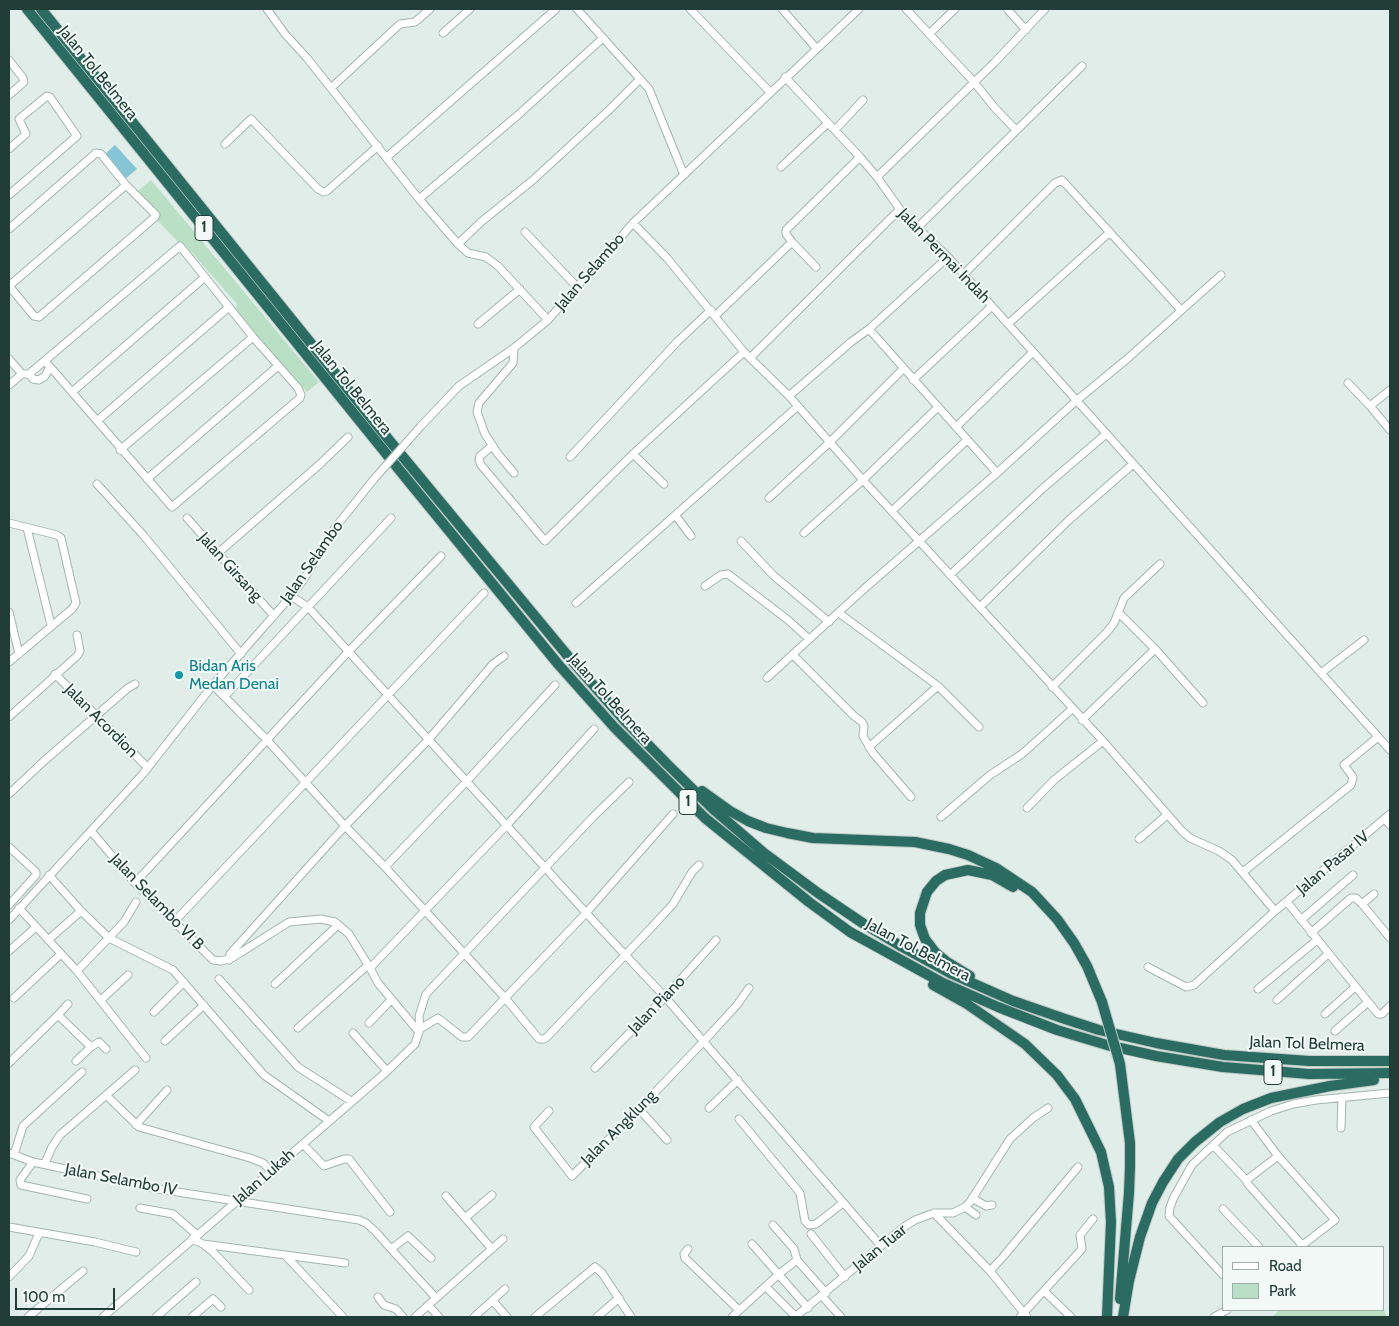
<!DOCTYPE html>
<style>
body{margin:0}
#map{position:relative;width:1399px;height:1326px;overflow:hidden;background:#e1ede8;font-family:Cabin,sans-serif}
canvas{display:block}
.frame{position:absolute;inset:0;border:10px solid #203e37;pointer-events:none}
.legend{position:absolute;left:1222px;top:1246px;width:162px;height:65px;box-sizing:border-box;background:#f2f9f6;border:1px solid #9eaeaa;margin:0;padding:6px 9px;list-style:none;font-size:15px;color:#203e37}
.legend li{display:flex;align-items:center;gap:10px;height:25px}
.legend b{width:25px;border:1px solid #9eaeaa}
.scale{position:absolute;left:15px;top:1288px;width:100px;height:22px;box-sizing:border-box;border:2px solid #203e37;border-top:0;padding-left:6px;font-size:15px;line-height:18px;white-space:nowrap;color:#203e37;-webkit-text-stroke:4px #f2f9f6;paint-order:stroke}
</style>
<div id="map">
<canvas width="1399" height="1326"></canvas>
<div class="frame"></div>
<ul class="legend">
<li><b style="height:6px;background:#fff"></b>Road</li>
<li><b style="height:14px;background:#b9dfc5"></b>Park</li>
</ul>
<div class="scale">100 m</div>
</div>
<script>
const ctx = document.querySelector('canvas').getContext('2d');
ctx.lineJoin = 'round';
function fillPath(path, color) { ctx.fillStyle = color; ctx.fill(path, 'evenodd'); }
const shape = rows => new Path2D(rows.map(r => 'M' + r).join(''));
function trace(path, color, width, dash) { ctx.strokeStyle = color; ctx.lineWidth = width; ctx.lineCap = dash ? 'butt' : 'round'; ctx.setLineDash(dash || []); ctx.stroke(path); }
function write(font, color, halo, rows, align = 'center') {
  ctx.font = font + ' Cabin,sans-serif'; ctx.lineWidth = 4; ctx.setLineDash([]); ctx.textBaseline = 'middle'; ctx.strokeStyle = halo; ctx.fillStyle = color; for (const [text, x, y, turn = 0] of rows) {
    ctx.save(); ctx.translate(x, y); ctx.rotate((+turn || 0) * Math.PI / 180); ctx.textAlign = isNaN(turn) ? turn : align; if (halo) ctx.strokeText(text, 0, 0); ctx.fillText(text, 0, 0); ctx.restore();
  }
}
fillPath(shape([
 [151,180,319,382,307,392,235,312,237,304,186,246,178,242,157,220,160,217,138,191],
 [1383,1308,1387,1317,1272,1317,1280,1310,1383,1310]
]), '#b9dfc5');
fillPath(shape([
 [115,145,137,169,125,179,104,155]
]), '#86c5d5');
const minor = shape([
 [267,9,285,34,307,58,419,199,458,244,468,253,486,257,498,266,548,320],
 [577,9,649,89,684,175],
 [690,9,770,92],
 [782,9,816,48],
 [906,9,974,82,994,107,1016,130],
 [1008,10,1026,30],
 [443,33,470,9],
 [929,34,955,9],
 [9,60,23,78,24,82,9,95],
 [785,77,860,157,877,177,904,215,948,257,1321,673,1364,640],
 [331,88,400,24,415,22,430,9],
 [835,130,863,100],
 [225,144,251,119,318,189,323,192,327,191,378,146],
 [9,149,26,134,19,119,47,96,50,97,77,136,9,195],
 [387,157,556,9],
 [781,167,828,123],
 [877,177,994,63,1045,9],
 [419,199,518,115,603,38],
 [633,223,667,258,744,352,789,396,863,480,1103,741,1182,831,1190,838,1219,851,1232,860,1275,911],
 [917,228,1082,66],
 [9,229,96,153,101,154,126,185,156,215,155,217,39,317,34,316,9,286],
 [525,232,577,287],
 [458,244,481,222,533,180,609,110,640,79],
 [816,267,792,242,786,234,786,230,860,157],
 [963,275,1055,183,1062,180,1181,310],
 [9,286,126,185],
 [715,316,792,242],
 [478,324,520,289],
 [1008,324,1110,232],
 [869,329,997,473],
 [514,348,513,363,479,403,477,412,485,434,498,454,514,473],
 [750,358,899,210],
 [9,359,22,374,29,374,180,246,253,337,298,388,301,395,300,398,172,507,45,361],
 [29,374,33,379,39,380,45,376,50,367],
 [913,380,992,306],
 [1348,383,1370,406,1390,430],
 [9,385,22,374],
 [72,392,205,277],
 [789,396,851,342,869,329,948,257],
 [1370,406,1390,390],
 [97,421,229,307],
 [421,426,459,386,514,348,548,320,633,223,859,9],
 [956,427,1033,352],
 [492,446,480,456,479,460,481,465,545,541,633,454,744,352],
 [120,450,253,337],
 [633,454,664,484],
 [570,457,677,342,711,310],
 [147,479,278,366],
 [97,484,144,536,241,654],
 [769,498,830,442,903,369],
 [892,511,967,440],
 [676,516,691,536],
 [187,518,274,616],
 [9,523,57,535,61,538,76,603,72,609,9,662],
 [27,528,51,625],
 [804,533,863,480,938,407],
 [741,541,773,575,829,622],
 [218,553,319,465,348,437],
 [950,575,1042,489,1106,434],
 [705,586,721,575,728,574,788,620,809,639],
 [291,596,308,607,599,927,665,997,881,1246],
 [576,603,798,406],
 [980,607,1069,520,1133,464],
 [9,612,19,654],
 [1118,612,1157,651,1203,703],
 [839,613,938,686,979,727],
 [793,655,854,716,862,722,864,726,863,736,873,753,911,797],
 [1321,673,1390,750],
 [55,674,148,768],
 [767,678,864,589,997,473,1076,401,1127,359,1221,275],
 [213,685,267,740,345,826,385,867,506,999,539,1039,544,1039,547,1037,650,929,673,904,692,872,699,865],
 [1052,687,1107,632,1114,623,1124,598,1160,564],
 [225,696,391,518],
 [9,717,77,656,80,651,77,635],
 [1082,720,1155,649],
 [869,747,938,686],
 [9,794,44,761,128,688,135,684],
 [1027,808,1054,780,1103,741],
 [941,817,990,775,1022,754,1072,709],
 [1385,819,1390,825],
 [91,831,135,883,213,960,221,961,232,958,289,922,321,919,335,922,349,934,370,968,378,983,419,1032],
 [1139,839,1167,815],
 [9,847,36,872,36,875,9,905],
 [385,867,466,782,555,685],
 [1243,872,1351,785,1353,777,1344,765,1378,737],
 [49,875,81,911,109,938,173,970,264,1075,329,1121],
 [135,883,348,652,441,556],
 [1287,902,1378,1014,1382,1014,1390,1006],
 [1362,904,1374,894],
 [19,908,77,971,146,1058],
 [9,920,142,775,213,685,291,596,304,579,334,529,374,479],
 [1301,920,1353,875],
 [175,921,484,593],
 [1311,933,1351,898,1356,898,1362,904,1390,938],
 [48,940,81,911],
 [9,951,36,927],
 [229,960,230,954,345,826,429,739,493,664,504,656],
 [1148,967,1186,987,1194,985,1275,911,1390,814],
 [370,968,507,825,594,729],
 [77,971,124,922,136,902],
 [219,979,298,1067,351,1101],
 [275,984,338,925],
 [1258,989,1317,940],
 [14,998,61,954],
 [101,1000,128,975],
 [1277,1000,1328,954],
 [154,1012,184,982],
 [1325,1014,1355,987],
 [58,1015,68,1004],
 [369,1023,391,1000],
 [298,1028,368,965],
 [420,1029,438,1018,462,1037,468,1037,586,913,673,814],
 [1335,1031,1368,1002],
 [353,1033,387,1071],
 [165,1041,204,1005],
 [91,1047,99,1042,106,1049],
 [9,1063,58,1015,91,1047,76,1061],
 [595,1068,665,997,716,940],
 [107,1096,139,1127,250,1158,263,1163,271,1171],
 [709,1108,738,1080],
 [639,1109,667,1140],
 [549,1111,534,1127,572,1176,639,1109,704,1041,737,1005,749,988],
 [739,1119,800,1193,805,1221,809,1225,816,1224,843,1203],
 [1251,1120,1278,1156,1335,1220,1300,1247],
 [136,1125,167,1090],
 [1341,1128,1342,1097],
 [303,1144,324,1166,344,1159,349,1159,390,1212],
 [1213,1145,1247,1181],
 [9,1153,33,1162,158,1189,359,1220,366,1223,376,1232,391,1249],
 [14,1155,23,1126,82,1072],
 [1278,1156,1248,1179,1247,1183,1302,1245],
 [33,1162,20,1180,21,1185,87,1199],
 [45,1163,52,1147,60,1135,135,1070],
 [446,1196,492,1249],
 [972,1198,986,1206,992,1205],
 [965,1207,976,1215],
 [140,1208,173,1214,197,1235],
 [1223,1209,1259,1247],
 [934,1213,990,1271,1027,1317],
 [465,1218,492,1195],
 [773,1225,794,1249,797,1260,826,1293],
 [9,1227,95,1242,136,1252],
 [811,1234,845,1277],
 [192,1239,203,1244,285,1255,343,1317],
 [203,1244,213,1252,249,1290],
 [752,1244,808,1308],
 [688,1249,684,1254,685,1258,739,1310],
 [285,1255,345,1263],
 [431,1258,408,1236,391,1249,436,1298],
 [990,1271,1002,1258,1078,1167],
 [1223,1275,1169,1216,1170,1207,1174,1197,1192,1165,1227,1132,1271,1111,1293,1104,1316,1100,1390,1093],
 [9,1277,29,1256,39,1233],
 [766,1287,796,1317],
 [1044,1291,1071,1317],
 [822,1296,841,1317],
 [378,1297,384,1305,396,1309,403,1317],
 [493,1301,507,1317],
 [428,1305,439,1317],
 [28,1317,83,1271],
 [103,1317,385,1073,415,1044,420,1029,419,1016,426,994,593,817,629,782],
 [156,1317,196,1282],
 [192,1317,213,1299,221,1307],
 [415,1317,503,1239],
 [474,1317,505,1289],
 [535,1317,595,1267,602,1273,631,1317],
 [597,1317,619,1298],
 [732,1317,779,1274,797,1260],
 [795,1317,904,1227,915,1220,934,1213,953,1213,965,1207,970,1202,1010,1139,1033,1118,1048,1108],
 [1020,1317,1082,1249,1080,1235,1093,1219],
 [1214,1317,1227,1310]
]);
const highway = shape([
 [27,9,401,472,558,664,614,727,705,818,809,902,850,932,941,982,998,1007,1057,1030,1107,1045,1156,1056,1223,1067,1309,1074,1390,1073],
 [41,9,389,440,572,661,624,720,667,764,713,809,764,853,818,893,864,924,899,945,952,974,1013,1001,1065,1019,1099,1030,1156,1043,1224,1055,1309,1061,1390,1061],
 [702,791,730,811,748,821,766,828,787,833,813,838,915,842,949,849,968,855,996,868,1032,892,1057,919,1074,943,1087,966,1102,1002],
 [970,976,947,962,935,952,925,939,920,925,920,913,927,892,936,881,945,875,968,870,992,875,1013,887],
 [933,985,967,1004,1025,1044,1057,1075,1075,1099,1101,1152,1109,1187,1111,1222,1107,1317],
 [1120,1299,1129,1193,1130,1167,1130,1143,1120,1064],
 [1123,1317,1129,1281,1140,1237,1152,1203,1163,1182,1178,1159,1195,1142,1220,1122,1243,1109,1271,1098,1330,1086,1374,1080]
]);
trace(minor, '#a3b5af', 9);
trace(highway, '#c1c9c7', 12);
trace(minor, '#fff', 7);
trace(highway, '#2a6c61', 10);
const minorBridge = shape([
 [374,479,421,426]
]);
const highwayBridge = shape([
 [1102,1002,1120,1064]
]);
trace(minorBridge, '#a3b5af', 9, []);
trace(highwayBridge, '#c1c9c7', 12, []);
trace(minorBridge, '#fff', 7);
trace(highwayBridge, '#2a6c61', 10);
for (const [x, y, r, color] of [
 [179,675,5,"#0f9aa8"]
]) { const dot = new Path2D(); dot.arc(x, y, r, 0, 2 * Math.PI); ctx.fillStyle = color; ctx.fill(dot); trace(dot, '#f2f9f6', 2); }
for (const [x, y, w] of [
 [204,228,18],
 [688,802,18],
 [1273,1072,18]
]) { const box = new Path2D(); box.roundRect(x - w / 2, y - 12.5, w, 25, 4); ctx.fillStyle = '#f2f9f6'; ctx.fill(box); trace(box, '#203e37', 1); }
write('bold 15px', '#203e37', null, [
 ["1",204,228],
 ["1",688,802],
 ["1",1273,1072]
]);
write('16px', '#203e37', '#f2f9f6', [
 ["Jalan Tol Belmera",98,73,51],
 ["Jalan Permai Indah",944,256,46],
 ["Jalan Selambo",590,272,-49],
 ["Jalan Tol Belmera",352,388,51],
 ["Jalan Selambo",312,562,-55],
 ["Jalan Girsang",230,567,48],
 ["Jalan Tol Belmera",610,699,48],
 ["Jalan Acordion",101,721,45],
 ["Jalan Pasar IV",1333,863,-40],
 ["Jalan Selambo VI B",157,902,46],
 ["Jalan Tol Belmera",918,950,28],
 ["Jalan Piano",657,1005,-46],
 ["Jalan Tol Belmera",1307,1044,2],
 ["Jalan Angklung",619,1128,-45],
 ["Jalan Lukah",264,1177,-41],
 ["Jalan Selambo IV",121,1180,11],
 ["Jalan Tuar",880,1248,-39]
]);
write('16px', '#0d838f', '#f2f9f6', [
 ["Bidan Aris",189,666],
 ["Medan Denai",189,684]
], 'left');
</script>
